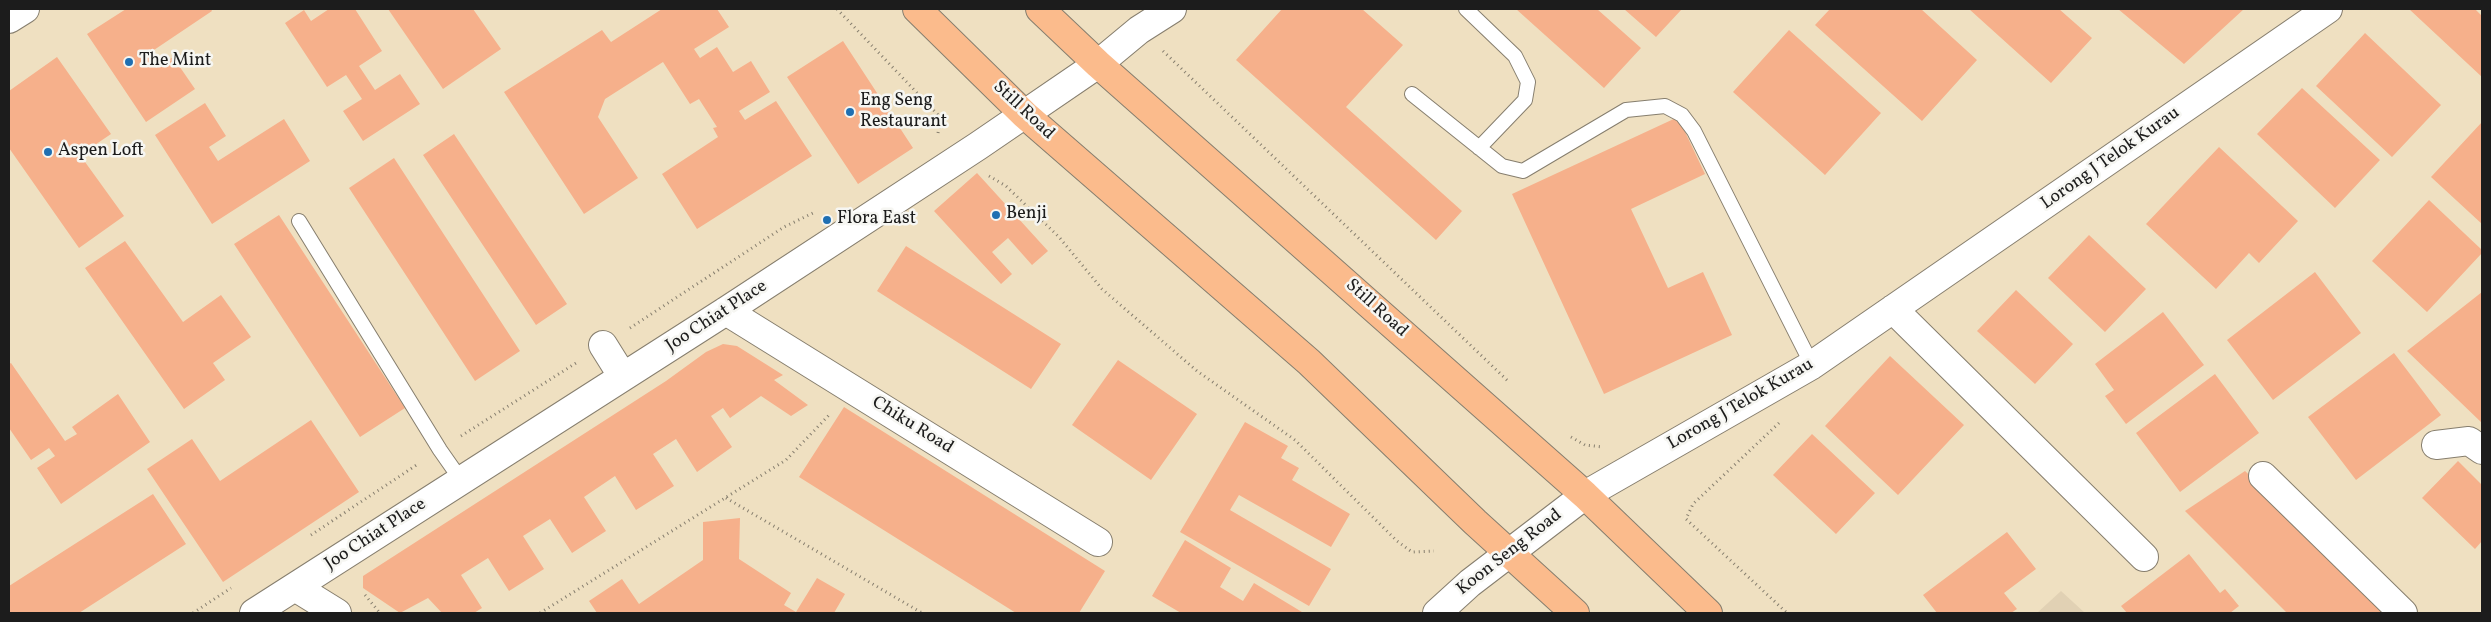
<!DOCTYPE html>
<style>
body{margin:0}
#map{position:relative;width:2491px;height:622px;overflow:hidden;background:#efe0c1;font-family:Vollkorn,serif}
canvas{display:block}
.frame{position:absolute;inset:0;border:10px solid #1c1c1c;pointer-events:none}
</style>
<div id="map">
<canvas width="2491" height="622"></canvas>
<div class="frame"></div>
</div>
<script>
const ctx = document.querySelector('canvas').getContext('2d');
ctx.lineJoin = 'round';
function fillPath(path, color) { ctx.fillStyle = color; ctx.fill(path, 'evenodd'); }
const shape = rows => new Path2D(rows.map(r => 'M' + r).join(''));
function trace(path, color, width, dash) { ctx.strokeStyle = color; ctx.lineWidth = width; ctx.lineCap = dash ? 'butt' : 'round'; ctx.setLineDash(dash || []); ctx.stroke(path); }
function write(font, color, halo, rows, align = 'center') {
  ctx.font = font + ' Vollkorn,serif'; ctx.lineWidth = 5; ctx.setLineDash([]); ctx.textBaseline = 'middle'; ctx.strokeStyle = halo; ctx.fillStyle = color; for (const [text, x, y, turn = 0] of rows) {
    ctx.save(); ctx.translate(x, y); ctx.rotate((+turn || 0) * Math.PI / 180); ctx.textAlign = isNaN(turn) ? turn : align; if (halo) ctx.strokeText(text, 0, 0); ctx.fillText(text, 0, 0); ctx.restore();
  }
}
fillPath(shape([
 [2061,591,2085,613,2037,613]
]), '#e1d1b4');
fillPath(shape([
 [126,9,211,9,212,11,148,54,156,68,173,57,195,89,146,122,87,34],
 [329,9,355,9,382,51,359,66,375,90,400,74,420,104,363,141,343,111,362,99,346,75,327,87,285,23,304,10,311,21],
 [388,9,473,9,501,49,443,89],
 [662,9,717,9,729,27,694,49,700,58,717,47,733,72,751,61,770,92,739,111,745,120,776,101,812,156,697,229,662,174,718,137,713,128,717,127,699,99,690,104,663,62,605,99,598,117,638,178,584,214,504,92,602,30,611,42],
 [1282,9,1362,9,1403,45,1346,107,1462,211,1436,240,1236,60],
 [1516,9,1597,9,1641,48,1604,88],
 [1624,9,1682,9,1656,37],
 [1830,9,1921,9,1977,60,1922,121,1815,25],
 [1969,9,2059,9,2092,38,2051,83],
 [2118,9,2244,9,2184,64],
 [2409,9,2475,9,2482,16,2482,77],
 [1789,30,1881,113,1825,175,1733,92],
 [2365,33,2441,105,2392,157,2316,86],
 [843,41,913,148,858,184,787,77],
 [57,57,111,134,80,155,124,216,79,248,9,148,9,91],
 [2302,88,2380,160,2335,208,2257,134],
 [205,103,226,136,209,147,218,161,284,119,310,161,212,224,155,135],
 [1678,117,1705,174,1631,209,1668,288,1703,272,1732,335,1604,394,1512,194],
 [2482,122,2482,224,2431,177],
 [454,134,567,304,536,325,423,155],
 [2219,147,2298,221,2259,263,2249,253,2216,289,2146,224],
 [394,158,520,351,475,381,349,188],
 [977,173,1048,251,1032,265,1008,238,992,252,1012,274,1001,284,934,211],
 [2429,200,2482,250,2482,253,2427,312,2372,261],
 [279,215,405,408,360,437,234,244],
 [2089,235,2146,289,2105,332,2048,278],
 [125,241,183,322,221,295,251,337,213,363,225,380,184,409,85,268],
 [906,246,1061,344,1031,389,877,291],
 [2315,272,2361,333,2273,400,2227,340],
 [2016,290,2073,344,2035,384,1977,331],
 [2482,292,2482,423,2407,351],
 [2163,312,2204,365,2126,424,2105,396,2114,390,2095,364],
 [723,344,737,346,783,375,774,380,808,405,791,416,761,396,730,418,723,408,711,416,732,447,697,472,676,439,653,454,674,486,636,510,615,476,584,497,606,531,572,553,550,519,523,536,544,569,509,591,488,558,461,575,482,608,474,613,442,613,428,598,400,613,363,588,363,576,666,381,706,352],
 [2394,353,2441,415,2356,480,2308,417],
 [1890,356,1964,425,1898,495,1825,426],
 [1118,360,1197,414,1151,480,1072,425],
 [11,363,65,441,77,434,72,427,118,394,150,442,61,504,37,468,55,456,49,448,31,460,9,428,9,364],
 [2215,374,2259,433,2180,492,2136,433],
 [844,407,1105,571,1079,613,1016,613,799,477],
 [311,420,359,492,223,582,147,469,192,439,220,481],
 [1245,422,1288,446,1281,458,1299,468,1292,480,1350,514,1331,547,1239,495,1230,510,1331,569,1309,606,1180,532],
 [1812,434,1875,493,1836,534,1773,475],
 [2458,461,2482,485,2482,541,2475,549,2422,498],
 [2245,471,2272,497,2391,613,2287,613,2185,511],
 [153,494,186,544,79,613,9,613,9,586],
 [740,518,739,559,791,593,784,605,796,612,817,578,845,594,834,613,597,613,589,601,622,579,639,604,703,560,703,522],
 [2007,532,2036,569,2004,593,2017,609,2011,613,1937,613,1923,595],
 [1185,540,1231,568,1220,587,1243,601,1254,583,1302,612,1181,613,1152,596],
 [2189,554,2220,593,2225,589,2239,606,2230,613,2127,613,2121,606]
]), '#f6b08b');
const lane = shape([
 [1466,9,1515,56,1528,82,1525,100,1479,148],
 [1412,94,1502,166,1523,171,1626,110,1665,106,1682,115,1694,131,1812,365],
 [299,221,440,450,461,480]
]);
const street = shape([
 [9,19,25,9],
 [1893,309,2144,557],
 [726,311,1098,542],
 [603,345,623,377],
 [2436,445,2469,441,2482,450],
 [2263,476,2403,613],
 [295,587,337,613],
 [254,613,726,311,978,146,1098,64,1139,30,1172,9],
 [1437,613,1470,583,1585,495,1812,365,2328,9]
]);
const highway = shape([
 [917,9,1025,115,1309,362,1475,522,1575,613],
 [1040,9,1098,64,1585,495,1708,613]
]);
trace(lane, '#867e6e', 16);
trace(street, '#867e6e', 30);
trace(highway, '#867e6e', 30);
trace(shape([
 [837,9,941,118,938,133],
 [1163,51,1509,382],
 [989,176,1006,186,1059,237,1102,289,1197,371,1295,440,1397,541,1412,552,1434,551],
 [630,328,784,227,813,213],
 [1779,423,1693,504,1686,519,1787,613],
 [461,436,576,363],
 [1571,437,1585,445,1603,447],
 [726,498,922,613],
 [311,535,418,464],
 [365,595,380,613],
 [193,613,231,588],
 [540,613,786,460,831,413]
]), '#867e6e', 3, [1, 4]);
trace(lane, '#fff', 14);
trace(street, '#fff', 28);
trace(highway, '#fbbb8c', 28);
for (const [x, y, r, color] of [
 [129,62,5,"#1f6fb2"],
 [850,112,5,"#1f6fb2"],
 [48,152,5,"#1f6fb2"],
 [996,215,5,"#1f6fb2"],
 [827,220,5,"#1f6fb2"]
]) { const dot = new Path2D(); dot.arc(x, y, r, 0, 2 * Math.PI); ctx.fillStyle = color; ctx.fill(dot); trace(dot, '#f6f6f2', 2); }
write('18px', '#1c1c1c', '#f6f6f2', [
 ["The Mint",139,62],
 ["Eng Seng",860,102],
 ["Restaurant",860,123],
 ["Aspen Loft",58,152],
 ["Benji",1006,215],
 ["Flora East",837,220]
], 'left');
write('18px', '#1c1c1c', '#f6f6f2', [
 ["Still Road",1023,111,43],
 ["Lorong J Telok Kurau",2111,159,-35],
 ["Still Road",1376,309,42],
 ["Joo Chiat Place",717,317,-33],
 ["Lorong J Telok Kurau",1741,405,-30],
 ["Chiku Road",912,426,32],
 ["Joo Chiat Place",376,535,-33],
 ["Koon Seng Road",1510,553,-38]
]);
</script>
